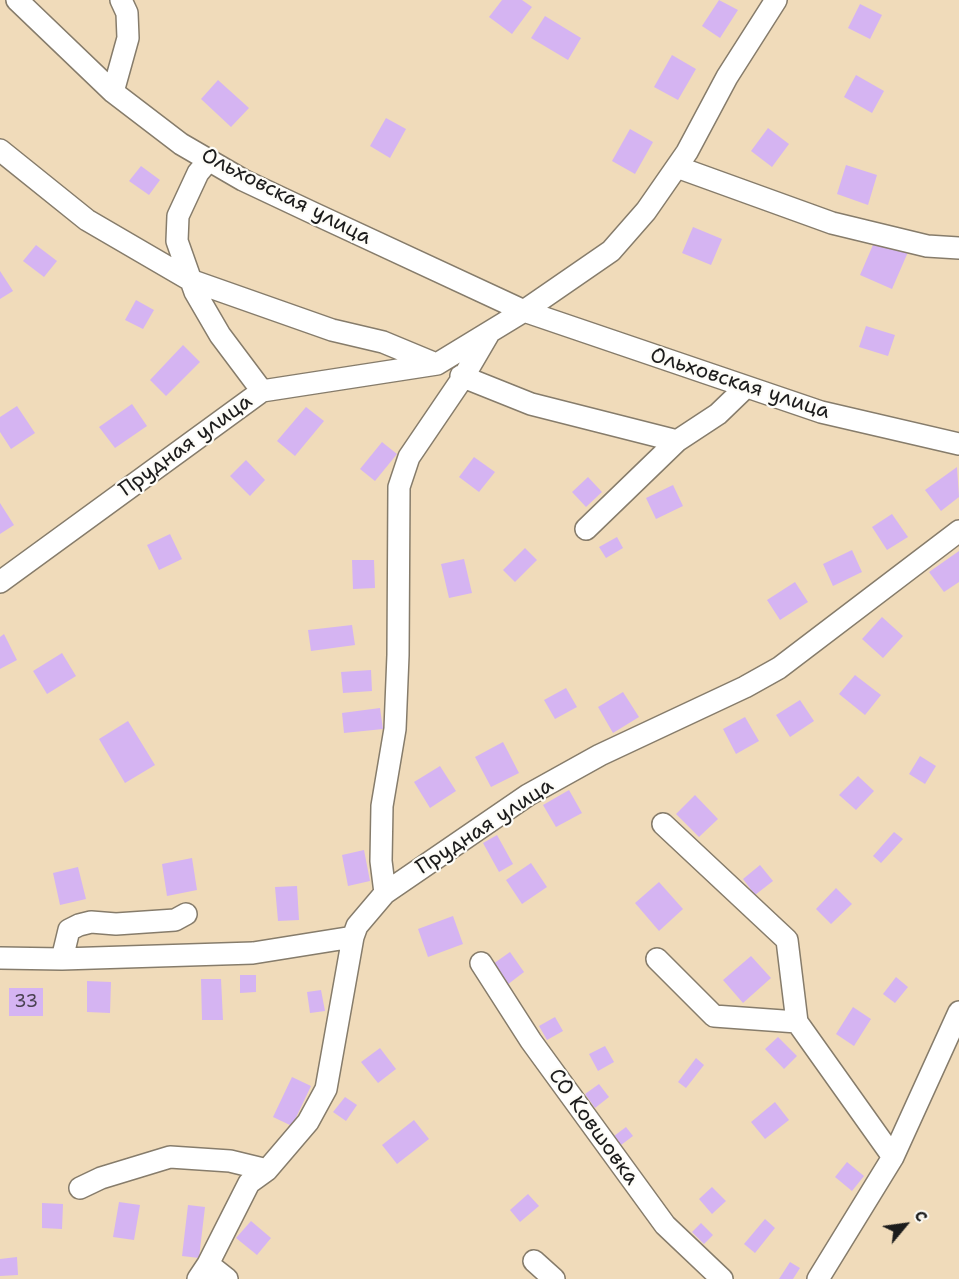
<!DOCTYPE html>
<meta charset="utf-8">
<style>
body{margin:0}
#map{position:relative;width:959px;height:1279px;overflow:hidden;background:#f0dbba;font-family:"Shantell Sans",sans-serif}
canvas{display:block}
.north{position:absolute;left:875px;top:1195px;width:60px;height:60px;-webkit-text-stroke:4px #fdfcf7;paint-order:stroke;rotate:61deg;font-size:16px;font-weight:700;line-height:24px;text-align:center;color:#1c1c1c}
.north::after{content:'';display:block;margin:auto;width:21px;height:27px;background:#1c1c1c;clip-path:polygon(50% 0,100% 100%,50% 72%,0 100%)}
</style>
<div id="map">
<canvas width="959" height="1279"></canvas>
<div class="north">С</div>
</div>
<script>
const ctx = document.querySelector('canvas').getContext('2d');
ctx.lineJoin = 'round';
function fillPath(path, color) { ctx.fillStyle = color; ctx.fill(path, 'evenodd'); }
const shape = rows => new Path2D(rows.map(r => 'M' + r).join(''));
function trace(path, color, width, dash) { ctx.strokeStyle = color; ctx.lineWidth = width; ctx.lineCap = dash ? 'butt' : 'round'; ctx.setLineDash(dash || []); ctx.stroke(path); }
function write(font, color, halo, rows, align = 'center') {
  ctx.font = font + ' "Shantell Sans",sans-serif'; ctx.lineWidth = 4.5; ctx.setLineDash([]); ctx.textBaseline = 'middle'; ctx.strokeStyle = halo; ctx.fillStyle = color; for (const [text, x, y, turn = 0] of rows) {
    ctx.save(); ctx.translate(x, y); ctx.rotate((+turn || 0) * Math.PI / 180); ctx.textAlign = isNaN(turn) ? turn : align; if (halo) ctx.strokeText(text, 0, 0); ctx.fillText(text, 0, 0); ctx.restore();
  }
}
fillPath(shape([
 [502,0,522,0,532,7,512,34,489,17],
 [719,0,738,10,720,38,702,26],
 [860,4,882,15,870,39,848,28],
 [545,16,581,38,568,60,531,38],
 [672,55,696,69,678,100,654,87],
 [856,75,884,91,872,113,844,97],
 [218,80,249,108,231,127,201,99],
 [386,118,406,129,390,158,370,146],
 [768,128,789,144,772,167,751,151],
 [630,129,653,142,635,174,612,161],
 [846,165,877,175,868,205,837,194],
 [141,166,160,180,149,195,129,181],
 [693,227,722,239,711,265,682,253],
 [876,238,908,252,892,289,860,275],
 [36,245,57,261,44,277,23,261],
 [0,271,13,291,0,299],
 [136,300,154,310,143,329,125,320],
 [866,326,895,335,888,356,859,347],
 [183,345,200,362,166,396,150,380],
 [132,404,147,426,115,448,99,427],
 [17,406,35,433,11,449,0,432,0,417],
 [306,407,324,421,295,456,277,441],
 [382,442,397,454,375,481,360,469],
 [474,457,495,472,479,492,459,477],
 [246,460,265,480,250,496,230,476],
 [957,467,959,497,941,511,925,490],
 [588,477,602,492,586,507,572,492],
 [673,485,683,506,656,519,646,498],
 [0,503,14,525,0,534],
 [892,514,908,537,887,550,872,527],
 [170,534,182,559,159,570,147,545],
 [617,537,623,548,606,558,599,547],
 [525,548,537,560,515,582,503,570],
 [852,550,862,572,833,586,823,564],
 [959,551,959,582,944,592,929,572],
 [464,559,472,593,449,598,441,564],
 [352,560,374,560,375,588,353,589],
 [795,582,808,602,780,620,767,600],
 [882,617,903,636,883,658,862,639],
 [352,625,355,645,311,651,308,630],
 [4,634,17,660,0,669,0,637],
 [62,653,76,676,47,694,33,671],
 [371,670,372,691,343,693,341,672],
 [855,675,881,695,865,715,839,694],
 [566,688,577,707,555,719,544,700],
 [623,692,639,717,613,733,598,707],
 [800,700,814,721,790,737,776,715],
 [380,708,383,729,344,733,342,713],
 [745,717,759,741,736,754,723,729],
 [128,721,155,765,125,783,99,739],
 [503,742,519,773,491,787,475,757],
 [920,756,936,766,925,784,909,774],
 [440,766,456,791,430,808,414,782],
 [858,776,874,791,856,810,839,795],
 [569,790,582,813,556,827,543,805],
 [695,795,718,819,699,837,676,814],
 [894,832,903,839,881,863,873,856],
 [497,835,513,864,499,872,483,843],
 [364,850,370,881,348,886,342,855],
 [192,858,197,890,167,896,162,864],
 [531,863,547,887,522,904,506,880],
 [760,865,773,881,755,895,743,879],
 [78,867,86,899,60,905,53,873],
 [659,882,683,909,659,931,635,903],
 [297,886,299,920,278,921,275,887],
 [836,888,852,904,831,924,816,909],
 [453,916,463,944,428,957,418,929],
 [510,952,524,972,507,985,493,964],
 [751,956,771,978,743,1003,723,980],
 [240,975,256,975,256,992,240,993],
 [896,977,908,987,895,1003,883,994],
 [201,979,221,979,223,1020,202,1020],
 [87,981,111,982,110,1013,87,1012],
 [9,988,43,988,43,1016,9,1016],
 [321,990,325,1011,310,1013,307,992],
 [853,1007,871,1019,854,1046,836,1034],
 [555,1017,563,1031,547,1040,539,1026],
 [778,1037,797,1056,784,1069,765,1049],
 [605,1046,614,1062,598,1071,589,1054],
 [380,1048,396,1069,378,1083,361,1062],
 [696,1058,704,1065,686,1088,678,1082],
 [292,1077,311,1086,292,1126,273,1117],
 [599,1084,609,1097,595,1108,585,1094],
 [345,1097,357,1105,346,1121,333,1112],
 [775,1102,789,1120,765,1139,751,1122],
 [414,1120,429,1139,397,1164,382,1145],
 [626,1127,633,1136,621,1145,614,1136],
 [847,1162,864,1176,852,1191,835,1177],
 [712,1187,726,1201,712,1214,699,1199],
 [528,1194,539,1206,520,1222,510,1210],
 [119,1202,140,1205,134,1240,113,1237],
 [42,1203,63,1204,62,1229,42,1228],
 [188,1205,205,1207,199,1258,182,1256],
 [765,1219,775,1228,755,1253,744,1244],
 [251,1221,271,1238,257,1255,236,1238],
 [701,1223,713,1235,704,1244,692,1232],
 [17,1257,18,1275,0,1276,0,1259],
 [790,1262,800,1268,793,1279,779,1279]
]), '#d5b4f2');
const minor = shape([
 [17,0,113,92,181,144,243,180,313,213,524,311,821,412,959,444],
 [113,92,128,38,127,13,121,0],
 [0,150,87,220,190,280,332,330,383,342,436,364],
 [208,161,198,173,178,216,177,241,195,292,220,335,262,391],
 [677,167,832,223,927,246,959,248],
 [461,376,531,404,677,441,718,414,746,387],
 [586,529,677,441],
 [0,582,262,391,437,364,524,311,611,251,646,211,687,152,727,77,776,0],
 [663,824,787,940,797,1022,893,1157],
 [385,893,381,861,382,806,395,729,398,655,399,487,409,457,464,376,488,335],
 [0,958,62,959,253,953,353,937],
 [62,959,69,930,79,925,91,922,116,924,175,920,186,914],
 [657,959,714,1016,797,1022],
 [481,963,531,1041,665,1225,722,1279],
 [80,1188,101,1178,170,1157,230,1161,267,1170],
 [534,1261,554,1279],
 [208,1264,227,1279],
 [198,1279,208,1264,249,1183,267,1170,308,1122,326,1089,353,937,357,926,385,893,528,795,600,755,745,687,779,668,959,531],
 [818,1279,893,1157,959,1012]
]);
trace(minor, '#867c6b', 24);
trace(minor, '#fff', 21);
write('18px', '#4a4252', null, [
 ["33",26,1002]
]);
write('21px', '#1c1c1c', '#fdfcf7', [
 ["Ольховская улица",286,197,27],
 ["Ольховская улица",740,384,18],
 ["Прудная улица",186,446,-36],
 ["Прудная улица",485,827,-33],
 ["СО Ковшовка",593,1127,54]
]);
</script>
